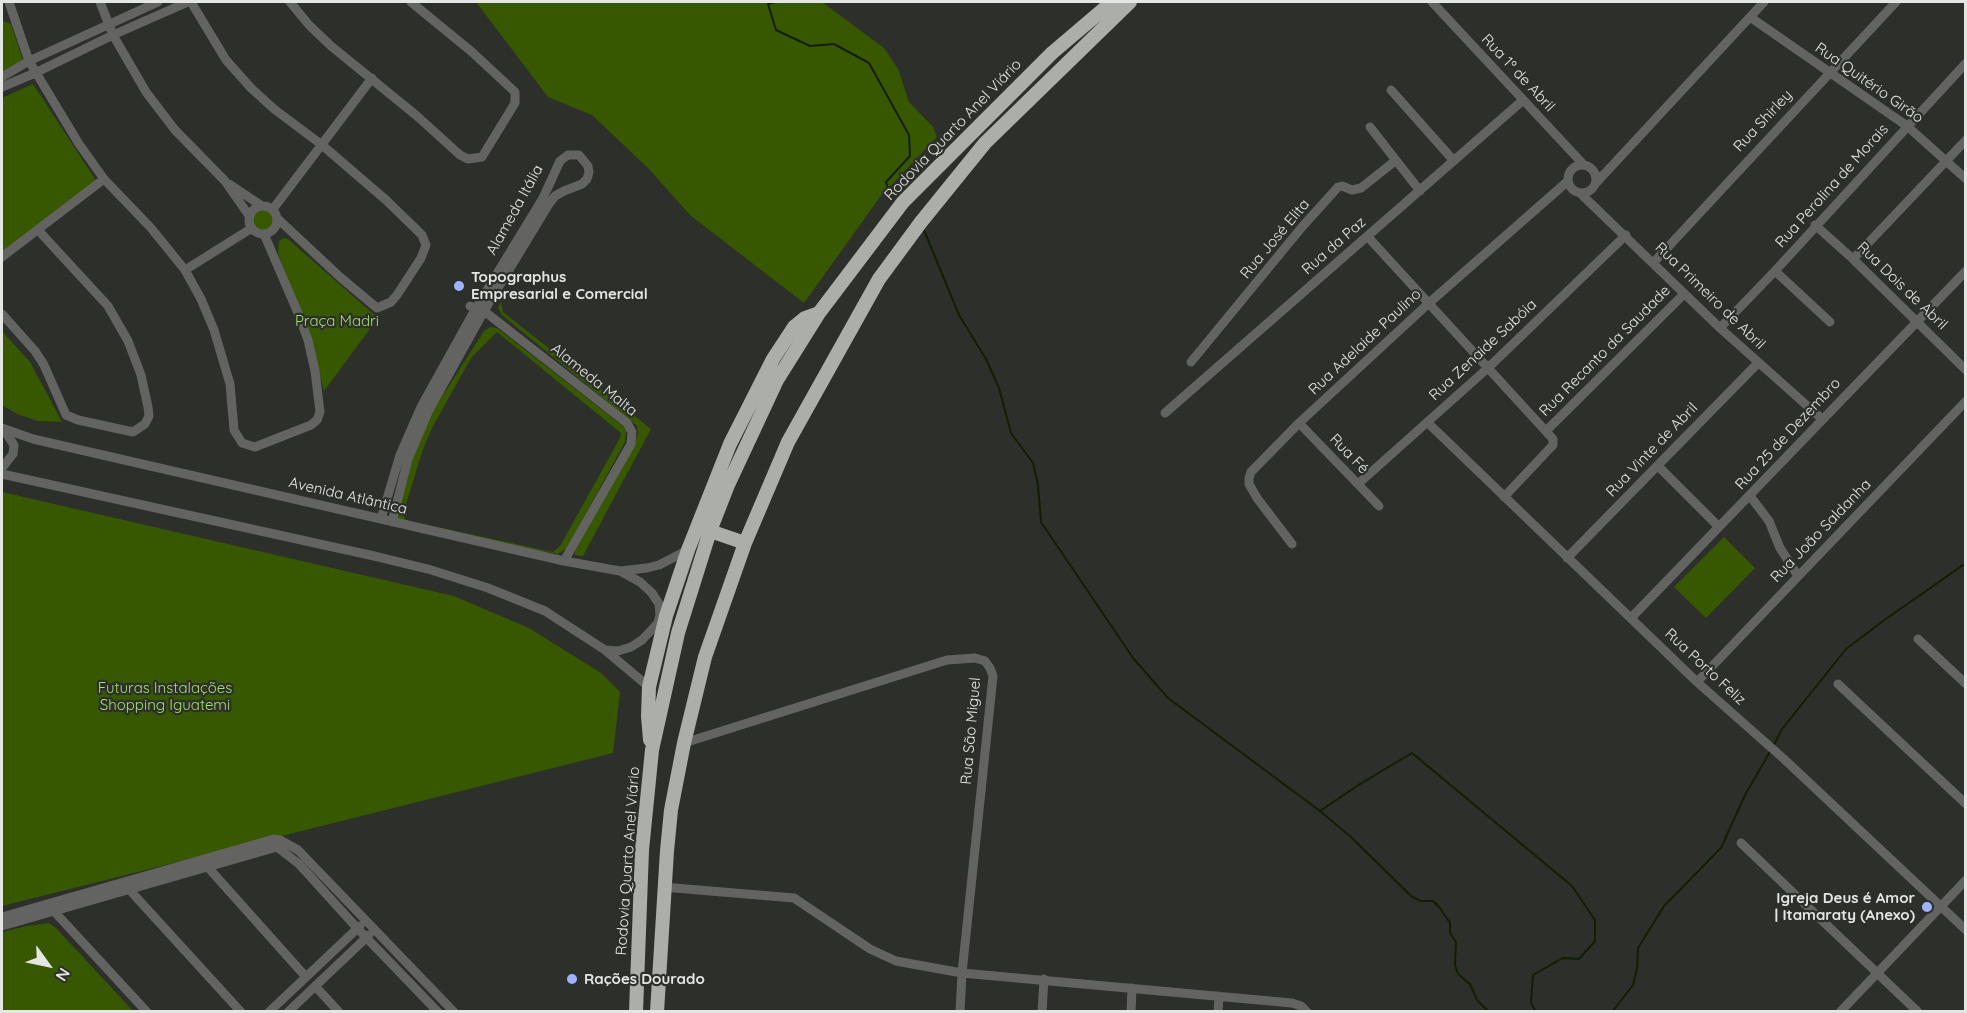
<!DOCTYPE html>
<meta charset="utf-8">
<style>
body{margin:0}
#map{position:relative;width:1967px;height:1013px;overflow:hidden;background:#2c2f2a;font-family:Quicksand,sans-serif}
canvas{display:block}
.frame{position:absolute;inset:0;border:3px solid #e4e6e3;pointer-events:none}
.north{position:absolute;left:18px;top:935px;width:60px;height:60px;-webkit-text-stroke:4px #2c2f2a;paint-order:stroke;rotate:123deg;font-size:16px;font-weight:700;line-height:24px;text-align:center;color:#e4e6e3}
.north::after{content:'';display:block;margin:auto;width:21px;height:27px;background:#e4e6e3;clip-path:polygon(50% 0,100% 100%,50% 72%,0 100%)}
</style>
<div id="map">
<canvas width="1967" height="1013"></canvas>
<div class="frame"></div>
<div class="north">N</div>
</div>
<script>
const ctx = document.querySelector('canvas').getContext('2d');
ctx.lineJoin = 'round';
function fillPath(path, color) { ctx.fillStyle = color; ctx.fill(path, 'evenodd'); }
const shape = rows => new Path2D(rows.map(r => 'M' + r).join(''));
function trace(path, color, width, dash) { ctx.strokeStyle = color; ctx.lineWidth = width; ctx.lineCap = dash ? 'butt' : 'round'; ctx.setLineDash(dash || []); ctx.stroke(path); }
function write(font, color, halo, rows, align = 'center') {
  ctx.font = font + ' Quicksand,sans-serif'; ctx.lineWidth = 4.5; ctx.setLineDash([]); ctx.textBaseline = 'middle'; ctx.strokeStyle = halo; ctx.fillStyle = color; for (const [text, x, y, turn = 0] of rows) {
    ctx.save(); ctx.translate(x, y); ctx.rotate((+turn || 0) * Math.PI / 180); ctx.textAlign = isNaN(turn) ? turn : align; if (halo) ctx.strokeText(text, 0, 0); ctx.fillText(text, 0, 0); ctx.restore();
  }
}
fillPath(shape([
 [476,2,822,2,884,48,898,69,909,102,933,127,937,137,880,197,804,303,691,216,648,168,592,115,548,97],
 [2,21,11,24,23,61,2,75],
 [33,84,97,182,2,257,2,98],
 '252 220a12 12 0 1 1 24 0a12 12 0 1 1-24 0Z',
 [283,238,288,239,378,318,324,391,308,330,279,256,278,250,279,241],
 [501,302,503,312,651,429,583,556,575,555,575,551,634,446,638,434,637,426,502,315,498,308],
 [490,327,497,328,623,426,626,431,625,442,567,548,558,554,396,522,407,475,424,425,484,331],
 [497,332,621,433,620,438,560,546,553,552,409,521,405,519,403,514,423,449,432,428,471,358],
 [2,331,30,362,62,422,38,421,17,414,2,405],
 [2,492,454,596,529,628,601,673,620,692,613,753,2,906],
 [1724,537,1755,568,1706,618,1674,587],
 [49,923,56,928,133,1011,2,1011,2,932,27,926]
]), '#375801');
trace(shape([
 [775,2,768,4,776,30,810,46,834,44,869,63,909,135,910,156,886,182,890,194],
 [924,230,959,315,986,359,999,388,1011,433,1033,463,1038,485,1041,522,1133,658,1168,698,1320,811,1351,837,1411,896,1421,901,1433,901,1440,908,1450,923,1450,933,1456,942,1455,965,1458,974,1470,984,1477,1000,1489,1012],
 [1774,745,1782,729,1846,649,1883,621,1966,563],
 [1320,811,1360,784,1412,753,1572,886,1595,920,1595,941,1579,959,1563,958,1533,975,1531,1003,1536,1012],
 [1612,1012,1633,985,1637,969,1638,948,1664,906,1721,848,1745,795,1771,750]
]), '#121f03', 2);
trace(shape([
 [9,2,29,61,79,144,104,179,151,228,185,270,201,299,214,330,230,384,234,430,242,443,255,447,311,425,317,420,320,412,315,371,308,340,298,313,264,234],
 [100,2,113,35,146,92,175,130,225,181,250,217],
 [191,2,226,60,251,88,274,109,322,145,386,200,422,235,426,245,421,258,397,295,391,302,377,308,340,277,278,219],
 [290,2,309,25,331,46,417,116,460,155,468,159,482,157,515,103,515,92,472,52,411,2],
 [1432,2,1583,164],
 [1750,17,1907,126,1966,179],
 [2,77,29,61,158,2],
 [2,87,35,73,113,35,188,2],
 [1391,90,1454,161],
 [1370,127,1420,191],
 '1568 179a14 14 0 1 1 28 0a14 14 0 1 1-28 0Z',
 [1596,183,1764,2],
 [229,184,262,206],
 [1580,193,1720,328,1822,419],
 '249 220a14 14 0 1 1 28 0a14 14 0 1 1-28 0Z',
 [273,209,372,78],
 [1815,225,1853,259,1966,370],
 [1368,237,1553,439,1553,445,1504,497],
 [2,257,104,179],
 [1853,259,1966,140],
 [1654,262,1896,2],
 [185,270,252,228],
 [1775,271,1830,322],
 [470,306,484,311,627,423,632,432,631,444,564,561],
 [2,314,35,351,44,365,66,415,78,420,133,432,145,424,149,416,148,407,141,375,128,341,108,306,38,230],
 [1720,328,1775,271,1966,63],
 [1191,362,1302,227,1338,187,1342,186,1352,190,1361,188,1395,161],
 [1165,413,1522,101],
 [1427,422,1697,682,1784,759,1966,930],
 [1299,423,1379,506],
 [2,428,33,439,564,561,620,571,647,568,659,565,688,550],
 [1547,430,1684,294],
 [1658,466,1719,527],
 [2,468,13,454,14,445,4,430],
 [2,474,374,556,428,569,488,588,545,611,605,650,649,687],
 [1358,484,1489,367,1626,235],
 [1750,496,1769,521,1780,548,1798,576],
 [381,519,400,455,421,407,476,308,543,198,560,161,568,155,579,155,588,166,589,172,587,179,582,184,564,191,555,196,549,204,484,311,429,410,408,459,392,522],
 [1292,544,1257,498,1249,484,1249,478,1251,472,1299,423,1429,303,1568,181],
 [1567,558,1758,363],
 [1631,618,1966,271],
 [1918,639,1966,684],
 [605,650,618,651,631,647,642,640,658,623,660,615,659,604,652,593,640,582,622,572],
 [1697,682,1966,401],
 [1838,684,1966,804],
 [684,743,947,660,975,658,985,661,990,668,993,676,962,973,960,1012],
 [1741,843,1918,1012],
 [205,864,306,977],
 [126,886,241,1012],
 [663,887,794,898,870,949,896,961,962,973,1292,1003,1301,1006,1307,1012],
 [51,908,147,1012],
 [2,917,274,839,280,840,298,850,454,1012],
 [2,926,277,847,299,864,357,928,438,1012],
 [315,986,339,1012],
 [269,1012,360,926],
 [288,1012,369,935],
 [1042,1012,1044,979],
 [1131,1012,1132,988],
 [1218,1012,1219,996],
 [1840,1012,1966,880]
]), '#636462', 9);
trace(shape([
 [710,531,745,543],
 [650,740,648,716,649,687,666,616,688,550,730,444,773,359,794,327,805,318,819,313],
 [636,1012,642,850,652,750,678,633,710,531,728,485,777,380,819,313,903,202,1052,53,1112,2],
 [657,1012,667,851,671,810,684,743,705,657,745,543,788,442,879,279,921,222,985,143,1130,2]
]), '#acafa9', 14);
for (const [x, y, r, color] of [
 [459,286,6,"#a1b2fd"],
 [1927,907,6,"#a1b2fd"],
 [572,979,6,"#a1b2fd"]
]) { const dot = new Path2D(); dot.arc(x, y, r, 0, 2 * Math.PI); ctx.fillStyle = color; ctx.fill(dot); trace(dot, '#2c2f2a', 2); }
write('15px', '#e4e6e3', '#2c2f2a', [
 ["Rua 1º de Abril",1518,73,47],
 ["Rua Quitério Girão",1869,83,35],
 ["Rua Shirley",1763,121,-47],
 ["Rodovia Quarto Anel Viário",953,130,-46],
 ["Rua Perolina de Morais",1832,186,-48],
 ["Alameda Itália",515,210,-61],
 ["Rua José Elita",1275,239,-50],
 ["Rua da Paz",1334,246,-41],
 ["Rua Dois de Abril",1902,286,44],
 ["Rua Primeiro de Abril",1710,296,44],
 ["Rua Adelaide Paulino",1365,342,-43],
 ["Rua Zenaide Sabóia",1483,350,-43],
 ["Rua Recanto da Saudade",1605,351,-45],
 ["Alameda Malta",594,380,39],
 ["Rua 25 de Dezembro",1788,434,-47],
 ["Rua Vinte de Abril",1652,450,-46],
 ["Rua Fé",1349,454,46],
 ["Avenida Atlântica",348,496,13],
 ["Rua João Saldanha",1821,531,-46],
 ["Rua Porto Feliz",1705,667,43],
 ["Rua São Miguel",971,731,-85],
 ["Rodovia Quarto Anel Viário",628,861,-86]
]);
write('bold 15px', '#e4e6e3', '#2c2f2a', [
 ["Topographus",471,277],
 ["Empresarial e Comercial",471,294],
 ["Igreja Deus é Amor",1915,898,"right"],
 ["| Itamaraty (Anexo)",1915,915,"right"],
 ["Rações Dourado",584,979]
], 'left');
write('15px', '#a7df69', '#2c2f2a', [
 ["Praça Madri",337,321],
 ["Futuras Instalações",165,688],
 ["Shopping Iguatemi",165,705]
]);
</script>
